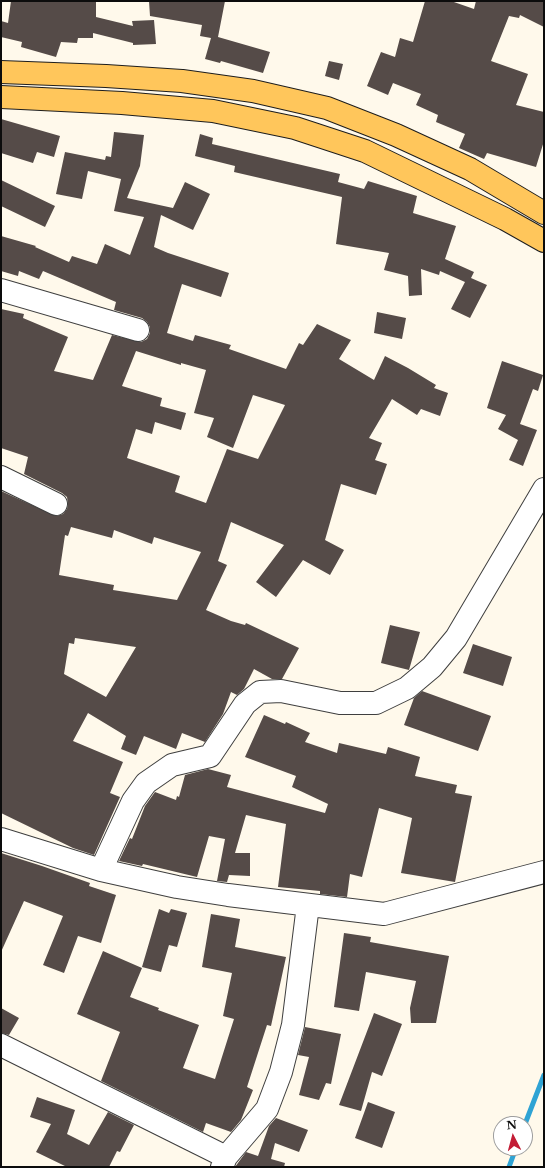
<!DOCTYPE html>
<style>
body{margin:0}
#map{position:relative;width:545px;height:1168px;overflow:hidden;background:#fff9eb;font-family:"Libre Baskerville",serif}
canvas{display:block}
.frame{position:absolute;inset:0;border:2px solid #0c0c0c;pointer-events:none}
.north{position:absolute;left:493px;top:1116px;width:40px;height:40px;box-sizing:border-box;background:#fff;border:1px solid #9e9e9e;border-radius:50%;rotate:354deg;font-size:11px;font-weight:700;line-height:16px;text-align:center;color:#0c0c0c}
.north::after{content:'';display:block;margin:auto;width:14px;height:18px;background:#c31d36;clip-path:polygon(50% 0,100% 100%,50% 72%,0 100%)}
</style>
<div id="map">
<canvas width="545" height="1168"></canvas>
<div class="frame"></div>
<div class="north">N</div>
</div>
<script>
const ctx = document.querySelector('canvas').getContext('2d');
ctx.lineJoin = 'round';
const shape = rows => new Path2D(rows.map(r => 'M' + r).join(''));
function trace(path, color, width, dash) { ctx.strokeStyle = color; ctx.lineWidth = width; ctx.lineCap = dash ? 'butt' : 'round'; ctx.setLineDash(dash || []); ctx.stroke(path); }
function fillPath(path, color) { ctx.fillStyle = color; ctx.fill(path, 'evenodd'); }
trace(shape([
 [525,1124,544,1075],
 [509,1167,516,1148]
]), '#2fa3d4', 5);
fillPath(shape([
 [11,1,96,1,96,17,133,26,132,21,154,20,156,44,133,45,133,43,93,33,93,38,78,38,77,43,61,42,56,57,21,47,22,42,1,37,1,21,8,23],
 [149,1,225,1,218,37,270,52,263,73,221,61,220,63,205,59,211,38,200,36,202,25,150,16],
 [425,1,451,1,474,9,476,1,544,1,544,27,520,15,519,18,509,16,491,61,528,74,516,105,544,112,544,141,536,167,487,153,484,159,459,148,465,134,436,122,438,115,416,105,421,94,393,83,388,95,367,86,381,52,395,57,400,38,413,42],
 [329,61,343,64,339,80,325,76],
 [1,119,60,136,54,157,37,152,33,163,1,153],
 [114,132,144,135,140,166,127,198,173,208,185,182,210,194,193,230,161,215,154,247,168,253,229,273,221,297,182,284,167,333,193,341,195,335,231,345,229,349,286,369,299,343,303,345,317,324,351,340,339,359,374,380,385,356,408,368,436,385,434,388,448,393,440,416,421,409,417,415,392,399,369,438,382,443,375,460,387,464,376,495,341,484,325,540,344,550,330,575,303,560,276,597,256,582,284,545,231,522,218,561,227,565,206,610,231,621,245,625,246,623,299,648,282,679,272,679,254,669,244,689,237,695,231,692,223,714,205,742,182,733,176,749,144,736,136,755,121,749,126,736,88,713,73,741,123,762,110,793,120,797,94,855,73,848,1,813,1,491,56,516,63,514,67,509,68,504,67,497,62,493,24,474,28,457,1,448,1,309,24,314,23,318,68,337,54,371,93,380,112,335,141,342,147,339,150,333,150,327,147,322,142,318,114,310,116,302,43,271,39,279,19,271,18,276,1,271,1,236,36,246,35,247,69,262,72,256,97,264,105,244,130,255,144,217,114,211,121,179,88,171,82,199,56,194,65,152,105,160,106,156,111,157],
 [136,351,181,365,181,363,206,370,194,413,214,418,207,437,233,448,253,395,285,405,258,459,227,449,206,503,175,492,180,476,127,458,136,429,152,434,155,422,181,430,186,413,160,406,162,398,122,386],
 [71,527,112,538,114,530,152,544,154,537,201,552,177,600,113,590,114,585,59,575,65,535,68,536],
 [75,638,136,647,106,697,64,674,69,643,74,644],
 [200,134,213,138,212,144,340,174,338,182,364,189,368,181,417,196,413,213,456,226,445,259,474,272,471,278,487,285,470,318,451,309,465,282,440,271,439,275,421,269,422,295,409,296,408,276,384,270,389,253,336,244,342,197,234,172,235,166,195,156],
 [1,180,55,206,45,227,1,206],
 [377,312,406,318,402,339,374,333],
 [502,361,543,375,538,391,533,389,520,424,537,430,523,466,509,460,518,440,498,429,506,415,487,408],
 [390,625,420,632,409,670,381,663],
 [473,644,512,657,503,686,463,673],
 [422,691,491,716,478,751,404,725,414,698],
 [264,715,285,724,286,722,310,733,305,742,337,753,339,743,386,754,388,747,420,757,415,776,457,785,455,793,472,796,455,882,401,873,412,818,379,808,362,877,350,874,347,897,320,894,320,891,278,887,286,824,246,815,235,853,250,853,250,876,229,875,227,882,217,881,225,839,209,836,197,877,143,864,142,866,119,861,130,838,132,839,145,806,155,792,176,800,177,796,179,797,185,775,208,769,231,775,227,787,325,813,328,804,292,787,296,776,245,757],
 [1,853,42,866,90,883,89,886,116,895,101,943,78,936,64,973,43,965,63,916,24,901,1,952],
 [159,909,169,913,171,909,187,913,177,947,169,945,161,972,142,967],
 [211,914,240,919,235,947,286,957,271,1026,267,1025,247,1087,253,1090,241,1120,231,1132,206,1123,203,1132,101,1081,120,1032,77,1014,103,951,142,968,130,997,159,1008,158,1010,199,1025,183,1068,215,1079,234,1019,223,1016,232,973,202,967],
 [344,933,371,937,370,942,449,956,436,1023,411,1023,410,1008,416,981,366,972,359,1011,334,1007],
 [1,1008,19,1018,9,1035,1,1033],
 [374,1013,402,1024,382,1076,372,1072,361,1111,339,1105],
 [305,1027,341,1034,331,1084,326,1083,319,1100,299,1095,309,1057,298,1055],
 [37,1097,75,1110,67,1134,89,1145,108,1112,134,1125,120,1152,117,1151,109,1167,67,1167,36,1152,51,1124,30,1117],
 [368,1102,395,1112,382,1148,355,1138],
 [276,1118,308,1130,299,1152,275,1143,271,1159,285,1163,284,1167,235,1167,246,1152,258,1156,269,1126]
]), '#554b48');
const minor = shape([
 [1,290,138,330],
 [1,477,56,504],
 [1,839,101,870,177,887,228,895,384,914,544,872],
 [101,870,133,801,146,783,172,765,210,756,245,704,260,692,281,691,340,703,376,703,407,688,432,667,456,638,544,489],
 [1,1045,226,1157],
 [222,1167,226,1157,267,1109,281,1072,293,1025,308,905]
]);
const major = shape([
 [1,72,106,76,182,81,253,91,327,108,396,135,470,169,544,213],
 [1,97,122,103,213,111,295,128,365,151,505,219,544,241]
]);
trace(minor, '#3f3f3f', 24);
trace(major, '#1d1d1d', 24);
trace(minor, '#fff', 22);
trace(major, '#ffc65b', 22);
</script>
